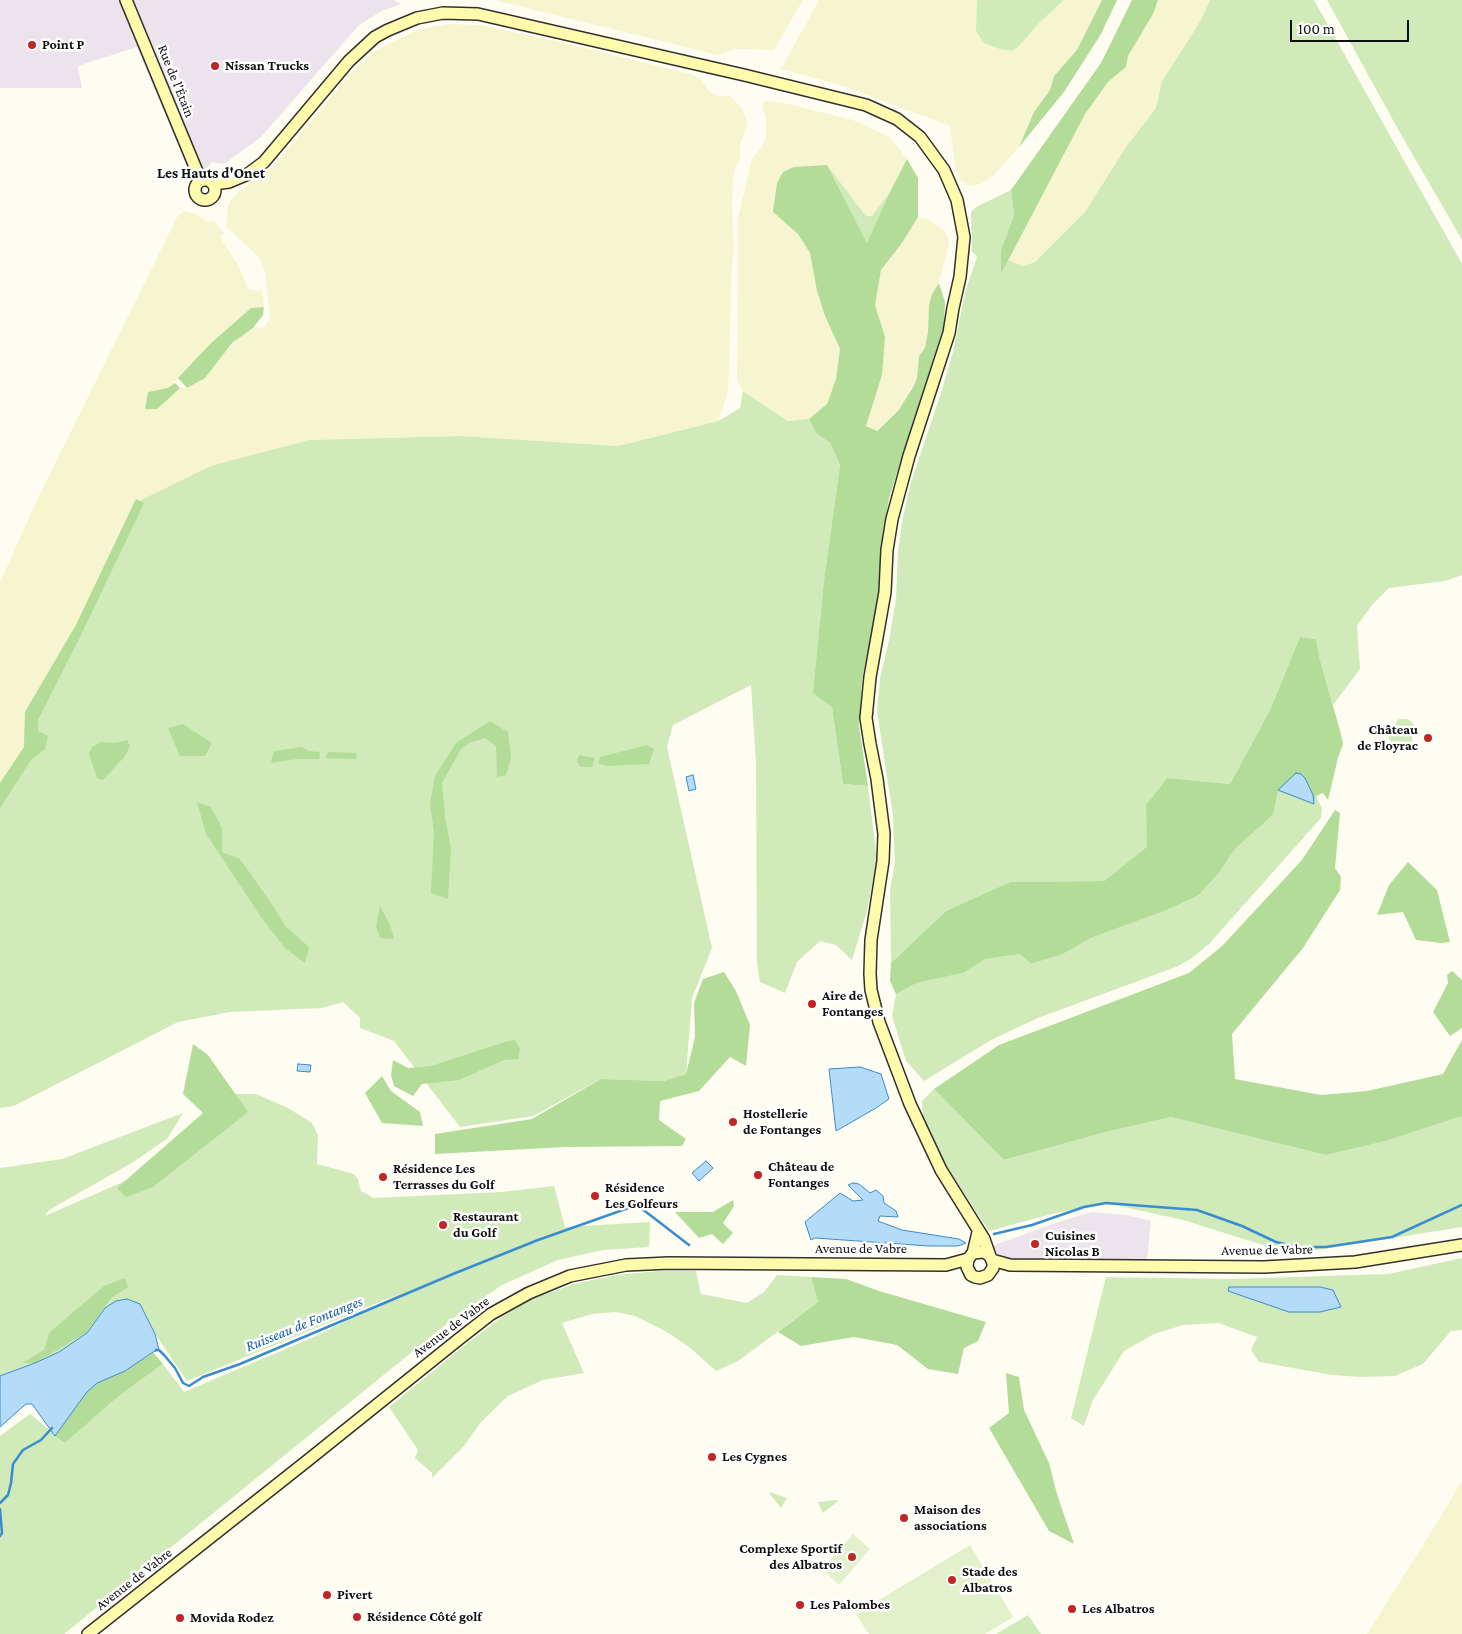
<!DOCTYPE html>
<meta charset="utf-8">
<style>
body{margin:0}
#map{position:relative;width:1462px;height:1634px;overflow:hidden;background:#fffdf1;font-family:"Crimson Pro",serif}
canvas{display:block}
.scale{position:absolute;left:1290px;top:20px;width:119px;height:22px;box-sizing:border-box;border:2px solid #0f0f0f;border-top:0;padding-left:6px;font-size:15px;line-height:18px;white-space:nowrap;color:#0f0f0f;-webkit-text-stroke:4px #fff;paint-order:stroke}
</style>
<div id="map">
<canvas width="1462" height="1634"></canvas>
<div class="scale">100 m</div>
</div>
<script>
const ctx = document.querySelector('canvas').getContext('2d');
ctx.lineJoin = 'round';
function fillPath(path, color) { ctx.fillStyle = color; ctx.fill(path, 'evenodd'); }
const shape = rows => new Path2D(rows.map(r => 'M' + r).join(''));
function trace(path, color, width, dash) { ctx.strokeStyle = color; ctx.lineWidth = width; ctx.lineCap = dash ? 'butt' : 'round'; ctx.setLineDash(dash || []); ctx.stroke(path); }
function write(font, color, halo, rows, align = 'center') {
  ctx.font = font + ' "Crimson Pro",serif'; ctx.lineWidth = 5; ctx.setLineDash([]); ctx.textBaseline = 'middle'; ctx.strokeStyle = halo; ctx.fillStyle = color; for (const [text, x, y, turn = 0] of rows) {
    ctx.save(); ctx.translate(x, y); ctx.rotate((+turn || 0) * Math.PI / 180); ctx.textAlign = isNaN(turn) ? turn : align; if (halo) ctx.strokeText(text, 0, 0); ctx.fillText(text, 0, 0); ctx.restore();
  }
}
fillPath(shape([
 [0,0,394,0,401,4,382,11,359,25,261,137,224,164,212,162,194,183,137,47,78,66,82,88,0,88],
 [1092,1212,1127,1215,1151,1221,1147,1261,1022,1260,1002,1257,992,1246,1061,1221]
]), '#ede3ed');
fillPath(shape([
 [494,0,803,0,774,50,735,49,718,55],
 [819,0,977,0,976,31,1039,23,1064,0,1102,0,1077,51,1054,76,1050,90,1034,112,1019,147,994,175,981,184,969,186,961,181,955,168,950,126,837,84,781,69],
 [1158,0,1210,0,1201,20,1162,81,1156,108,1126,147,1085,212,1035,262,1023,266,1008,260,1085,113,1108,82,1126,67,1128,56,1153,14],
 [448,24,480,25,566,43,690,74,701,80,709,91,717,96,730,96,740,106,746,117,747,124,740,145,740,159,734,172,732,202,734,250,732,263,728,392,718,421,618,446,460,436,309,440,76,625,25,712,24,747,0,783,0,582,37,500,178,215,185,211,195,214,208,222,214,221,220,229,225,233,220,237,239,267,248,289,256,291,262,290,264,307,251,308,211,343,169,388,148,392,145,409,165,402,180,388,187,388,219,358,232,343,253,328,265,327,270,318,265,272,259,257,226,227,228,204,236,194,274,165,352,72,372,53,392,42,420,29],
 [765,101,784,103,853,120,891,138,907,159,890,192,872,216,866,216,827,165,773,212,798,234,810,253,817,291,825,316,840,349,836,380,827,404,809,419,788,421,743,391,737,380,738,218,752,159,763,145,766,138,766,117,762,107],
 [918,217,927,219,944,230,948,237,949,244,939,283,932,294,928,332,925,348,919,356,917,378,898,411,876,431,866,426,882,375,884,337,875,305,881,270,902,243],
 [1462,1480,1462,1634,1367,1634,1451,1500]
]), '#f6f5d0');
fillPath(shape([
 [977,0,1064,0,1039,23,1018,47,1012,51,1000,49,984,43,976,31],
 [1210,0,1314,0,1462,264,1462,575,1445,581,1389,588,1372,605,1357,626,1360,669,1333,705,1320,660,1316,639,1300,637,1270,710,1230,784,1167,778,1146,805,1148,847,1104,881,1010,882,946,911,891,963,890,889,895,864,893,816,877,711,880,678,889,640,896,599,898,551,903,517,911,482,942,390,953,352,966,289,977,257,972,251,971,212,976,207,1011,190,1014,215,1001,250,1002,272,1008,260,1023,266,1035,262,1085,212,1126,147,1156,108,1162,81,1201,20],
 [1327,0,1462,0,1462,240,1399,131],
 [827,165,866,216,872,216,890,192,867,244],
 [743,391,788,421,809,419,816,433,830,443,840,465,825,573,832,706,843,784,868,786,877,860,867,911,852,960,836,945,820,941,797,962,785,993,760,982,757,963,756,764,751,685,673,725,667,747,712,948,692,998,686,1074,664,1081,601,1079,533,1116,460,1127,394,1041,360,1028,360,1018,343,1002,322,1008,230,1012,178,1022,14,1106,0,1108,0,783,24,747,25,712,76,625,136,499,139,501,211,466,309,440,460,436,618,446,718,421,740,408],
 [1399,719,1408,719,1412,722,1414,726,1411,746,1406,752,1401,752,1396,749,1386,734],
 [1278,790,1314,804,1316,796,1322,808,1321,818,1209,944,1191,959,1176,967,1038,1018,991,1040,924,1081,906,1061,892,1016,896,994,917,983,963,973,984,959,1020,954,1031,964,1063,954,1091,938,1167,910,1199,895,1218,874,1236,848,1273,815],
 [934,1089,1004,1160,1110,1131,1171,1117,1326,1155,1386,1141,1462,1116,1462,1227,1292,1254,1183,1220,1106,1203,1052,1214,989,1231,943,1161,923,1119,922,1101],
 [235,1094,256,1094,288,1108,312,1123,318,1135,317,1164,354,1174,358,1179,361,1191,374,1198,501,1192,554,1186,565,1227,650,1222,649,1247,603,1250,558,1260,502,1285,454,1318,64,1634,0,1634,0,1436,30,1414,65,1443,120,1395,163,1364,184,1392,314,1337,399,1294,187,1381,155,1334,140,1304,105,1308,87,1333,59,1352,35,1363,0,1376,0,1168,62,1159,183,1113,168,1138,135,1161,49,1210,45,1216,141,1174,216,1108],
 [1462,1258,1462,1330,1451,1331,1423,1364,1395,1376,1360,1377,1332,1375,1259,1362,1251,1350,1257,1337,1218,1323,1183,1325,1154,1334,1124,1351,1093,1400,1084,1426,1071,1418,1106,1277,1231,1279,1388,1274],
 [659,1271,696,1271,701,1294,747,1303,764,1292,777,1275,811,1277,818,1302,738,1361,716,1371,689,1347,667,1332,635,1316,616,1312,592,1314,562,1323,584,1373,543,1380,508,1396,481,1422,464,1446,432,1478,432,1473,415,1458,418,1450,389,1407,465,1345,503,1316,534,1298,574,1284,616,1275],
 [770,1492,787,1498,781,1508,769,1493],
 [837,1500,838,1501,823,1513,818,1502],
 [1028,1615,1041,1634,996,1634]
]), '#d0ebb9');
fillPath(shape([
 [1102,0,1117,0,1101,34,1064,92,1019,147,1034,112,1050,90,1054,76,1077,50],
 [1132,0,1158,0,1153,14,1128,56,1126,67,1108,82,1085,114,1001,274,1001,250,1014,215,1011,190,1101,63],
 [907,159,918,178,918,217,902,243,881,270,875,305,885,337,882,375,866,426,877,431,898,411,913,387,917,378,919,356,925,348,928,332,929,305,932,294,939,283,945,302,944,325,889,498,882,540,878,603,862,680,859,726,868,786,843,784,832,707,813,693,825,573,840,465,830,443,816,433,809,419,827,404,836,379,840,349,825,316,817,291,810,253,798,234,773,212,777,183,783,172,794,167,827,165,867,243,890,192],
 [264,307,263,315,253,328,232,343,205,378,187,388,178,378,211,343,251,308],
 [175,383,180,388,165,402,157,409,145,409,148,392,168,388],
 [136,499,144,503,81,635,38,720,38,731,48,736,45,749,31,760,0,808,0,783,24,747,25,712,76,625],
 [1300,637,1316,639,1320,660,1341,734,1343,744,1338,758,1328,800,1323,793,1316,796,1314,804,1278,791,1273,815,1236,848,1218,874,1199,895,1167,910,1091,938,1063,954,1031,964,1020,954,985,959,963,973,917,983,896,994,890,981,891,963,946,911,1010,882,1104,881,1147,847,1146,805,1167,778,1230,784,1270,710],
 [490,721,508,732,511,758,506,775,497,777,496,746,485,738,469,743,461,749,442,783,445,817,451,848,448,899,431,893,434,832,430,804,435,776,456,743],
 [183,724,212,743,205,756,180,756,168,728],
 [127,740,130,746,125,756,103,780,97,778,89,754,92,747,101,742,115,743],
 [647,745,654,749,649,764,607,766,598,763,600,757],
 [302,747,308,751,320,752,319,759,297,759,271,763,274,751],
 [328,752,356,753,357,759,325,758],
 [579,755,595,758,592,767,580,767,577,761],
 [197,802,211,807,222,828,222,852,240,859,271,903,286,927,309,947,305,963,285,948,263,920,206,834],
 [1335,810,1340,813,1335,868,1341,877,1340,890,1303,948,1232,1034,1235,1079,1321,1095,1367,1091,1443,1074,1462,1040,1462,1116,1386,1141,1326,1155,1171,1117,1110,1131,1004,1160,934,1089,999,1045,1189,973,1222,946,1302,860],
 [1408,862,1437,890,1450,942,1441,943,1416,940,1403,912,1377,915,1389,885],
 [380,906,390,925,394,939,380,938,376,926],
 [1452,971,1462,980,1462,1028,1450,1036,1433,1012,1448,983,1447,975],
 [724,972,736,991,750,1025,746,1066,730,1057,699,1091,660,1101,659,1120,686,1139,682,1146,565,1147,435,1154,435,1134,532,1119,601,1079,664,1081,686,1074,695,1037,694,1003,703,979],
 [515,1040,520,1049,518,1059,504,1060,459,1080,422,1084,413,1096,394,1086,391,1075,393,1060,408,1068,431,1066,505,1042],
 [193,1044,208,1055,248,1112,153,1187,126,1197,117,1188,203,1113,183,1094],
 [382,1076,391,1091,420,1112,423,1126,382,1123,365,1093],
 [733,1200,734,1206,723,1223,733,1233,723,1244,712,1234,699,1238,675,1212,713,1212],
 [811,1277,846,1279,879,1291,986,1322,978,1341,964,1348,958,1374,928,1369,897,1345,854,1337,801,1346,778,1332,818,1302],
 [125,1278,128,1287,111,1298,86,1333,35,1363,22,1363,44,1350,49,1333,104,1286],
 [153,1352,163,1364,120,1395,65,1443,55,1436,86,1393,97,1383,125,1371],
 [1006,1373,1019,1377,1024,1410,1049,1463,1057,1494,1074,1544,1049,1531,989,1428,1009,1413]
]), '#b3dc98');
fillPath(shape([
 [853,1534,870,1549,839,1585,822,1569],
 [970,1545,1013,1617,985,1634,869,1634,856,1614]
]), '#e2f1cb');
const water = shape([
 [1296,773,1301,774,1305,778,1313,795,1314,804,1278,790,1296,773],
 [693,775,696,789,689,791,686,777,693,775],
 [298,1064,311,1065,310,1072,297,1071,298,1064],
 [860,1067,881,1074,889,1099,876,1108,836,1131,829,1069,860,1067],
 [706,1161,713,1168,699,1181,692,1173,706,1161],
 [853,1183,859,1184,870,1193,876,1190,883,1196,884,1203,896,1211,898,1217,880,1216,878,1221,902,1230,959,1239,966,1243,958,1246,929,1246,815,1238,811,1240,805,1222,840,1193,853,1201,863,1200,848,1185,853,1183],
 [1229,1287,1320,1287,1333,1290,1341,1307,1320,1312,1289,1312,1228,1291,1229,1287],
 [127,1299,140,1304,155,1334,159,1350,153,1352,125,1371,97,1383,86,1393,55,1436,32,1404,26,1404,0,1427,0,1376,35,1363,59,1352,87,1333,105,1308,116,1301,127,1299]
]);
fillPath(water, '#b4dbf7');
trace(water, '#3a8cd0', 1);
trace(shape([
 [994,1234,1032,1225,1084,1207,1106,1203,1197,1210,1242,1226,1276,1242,1297,1247,1326,1247,1392,1237,1462,1205],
 [156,1350,159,1350,164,1355,175,1368,183,1383,189,1386,203,1377,240,1364,453,1274,538,1240,637,1205,689,1245],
 [0,1503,8,1495,11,1483,13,1464,23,1450,41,1440,52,1428],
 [0,1509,2,1533,0,1536]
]), '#3a8cd0', 2.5);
const secondary = shape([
 [126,0,198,174,199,182],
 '195 190a10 10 0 1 1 20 0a10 10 0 1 1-20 0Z',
 [213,184,229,182,248,174,264,162,349,61,375,37,388,30,417,18,443,13,478,14,744,75,866,105,897,119,920,137,944,170,957,200,964,237,960,277,953,308,949,333,909,456,892,519,887,550,885,592,870,677,866,718,870,744,877,779,884,834,883,861,871,940,870,974,871,990,879,1022,910,1104,941,1170,984,1239,990,1256],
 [973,1253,984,1252,990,1256,993,1263,993,1268,988,1275,980,1278,975,1277,971,1275,967,1267,968,1259,973,1253,978,1232],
 [992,1260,1010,1265,1264,1267,1355,1262,1462,1245],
 [88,1634,307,1461,459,1339,491,1314,529,1293,570,1276,626,1265,669,1263,946,1265,968,1259]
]);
trace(secondary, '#313131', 14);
trace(secondary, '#fffaac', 11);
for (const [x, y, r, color] of [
 [32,45,5,"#c22524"],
 [215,66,5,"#c22524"],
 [1428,738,5,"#c22524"],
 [812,1004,5,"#c22524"],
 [733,1122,5,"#c22524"],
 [758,1175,5,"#c22524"],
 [383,1177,5,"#c22524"],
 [595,1196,5,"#c22524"],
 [443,1225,5,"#c22524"],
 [1035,1244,5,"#c22524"],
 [712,1457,5,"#c22524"],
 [904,1518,5,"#c22524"],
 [852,1557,5,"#c22524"],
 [952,1580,5,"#c22524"],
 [327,1595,5,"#c22524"],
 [800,1605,5,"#c22524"],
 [1072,1609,5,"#c22524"],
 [357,1617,5,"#c22524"],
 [180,1618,5,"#c22524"]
]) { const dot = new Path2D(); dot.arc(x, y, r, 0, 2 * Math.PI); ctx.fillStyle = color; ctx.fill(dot); trace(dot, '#fff', 2); }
write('bold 14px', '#0f0f0f', '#fff', [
 ["Point P",42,45],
 ["Nissan Trucks",225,66],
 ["Château",1418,730,"right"],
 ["de Floyrac",1418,746,"right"],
 ["Aire de",822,996],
 ["Fontanges",822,1012],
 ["Hostellerie",743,1114],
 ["de Fontanges",743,1130],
 ["Château de",768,1167],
 ["Fontanges",768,1183],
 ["Résidence Les",393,1169],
 ["Terrasses du Golf",393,1185],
 ["Résidence",605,1188],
 ["Les Golfeurs",605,1204],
 ["Restaurant",453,1217],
 ["du Golf",453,1233],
 ["Cuisines",1045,1236],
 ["Nicolas B",1045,1252],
 ["Les Cygnes",722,1457],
 ["Maison des",914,1510],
 ["associations",914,1526],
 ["Complexe Sportif",842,1549,"right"],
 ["des Albatros",842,1565,"right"],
 ["Stade des",962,1572],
 ["Albatros",962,1588],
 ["Pivert",337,1595],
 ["Les Palombes",810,1605],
 ["Les Albatros",1082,1609],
 ["Résidence Côté golf",367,1617],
 ["Movida Rodez",190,1618]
], 'left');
write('14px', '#0f0f0f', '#fff', [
 ["Rue de l'Étain",176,81,68],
 ["Avenue de Vabre",861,1249],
 ["Avenue de Vabre",1267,1250,-1],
 ["Avenue de Vabre",451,1327,-37],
 ["Avenue de Vabre",134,1579,-38]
]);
write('bold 15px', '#0f0f0f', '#fff', [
 ["Les Hauts d'Onet",211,173]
]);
write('italic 15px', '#155ea4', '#fff', [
 ["Ruisseau de Fontanges",304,1324,-22]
]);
</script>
